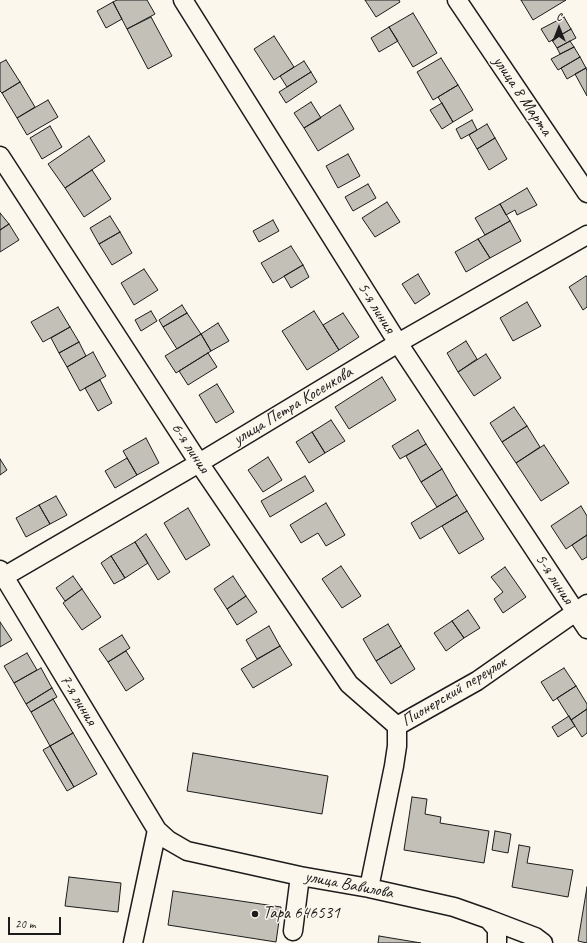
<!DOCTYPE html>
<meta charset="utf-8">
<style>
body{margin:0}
#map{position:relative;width:587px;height:943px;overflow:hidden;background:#fbf7ec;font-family:Caveat,sans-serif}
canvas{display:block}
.north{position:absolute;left:539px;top:8px;width:40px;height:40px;-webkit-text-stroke:3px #fbf7ec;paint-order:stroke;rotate:0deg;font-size:11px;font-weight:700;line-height:16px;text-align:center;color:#1c1c1c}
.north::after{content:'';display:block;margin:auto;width:14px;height:18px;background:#1c1c1c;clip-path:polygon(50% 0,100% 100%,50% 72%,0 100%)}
.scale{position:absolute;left:8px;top:917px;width:53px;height:18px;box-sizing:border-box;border:2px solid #1c1c1c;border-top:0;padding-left:5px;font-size:12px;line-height:14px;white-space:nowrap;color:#1c1c1c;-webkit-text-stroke:3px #fbf7ec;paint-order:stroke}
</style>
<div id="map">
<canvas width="587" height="943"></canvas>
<div class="north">С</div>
<div class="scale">20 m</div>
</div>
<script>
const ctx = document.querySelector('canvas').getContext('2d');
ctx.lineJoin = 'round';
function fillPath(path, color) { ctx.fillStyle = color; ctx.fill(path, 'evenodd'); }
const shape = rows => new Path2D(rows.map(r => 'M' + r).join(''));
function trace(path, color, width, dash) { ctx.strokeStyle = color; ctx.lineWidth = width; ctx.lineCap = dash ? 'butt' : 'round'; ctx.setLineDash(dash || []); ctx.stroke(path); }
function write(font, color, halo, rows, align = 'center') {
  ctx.font = font + ' Caveat,sans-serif'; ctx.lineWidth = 3; ctx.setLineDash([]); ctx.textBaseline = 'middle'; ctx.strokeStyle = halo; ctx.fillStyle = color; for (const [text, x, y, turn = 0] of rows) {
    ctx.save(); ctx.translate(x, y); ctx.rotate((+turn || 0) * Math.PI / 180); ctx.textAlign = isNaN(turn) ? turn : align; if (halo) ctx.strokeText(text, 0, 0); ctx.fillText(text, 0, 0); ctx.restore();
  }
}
const building = shape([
 [117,0,147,0,155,14,127,29,113,2,117,0],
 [365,0,399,0,400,2,376,17,365,0],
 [521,0,566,0,533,20,521,0],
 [113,2,122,19,106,28,97,11,113,2],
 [413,13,437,53,413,67,389,27,413,13],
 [151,17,172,56,148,69,127,29,151,17],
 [564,17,571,29,549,42,541,29,564,17],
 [389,27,398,41,379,52,371,38,389,27],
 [571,29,576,38,557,48,552,40,571,29],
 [274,36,294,67,274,80,254,49,274,36],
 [570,41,574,47,560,54,557,48,570,41],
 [574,47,580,57,558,70,551,59,574,47],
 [580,57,586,68,567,79,561,68,580,57],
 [441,58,458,85,433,100,417,72,441,58],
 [6,60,20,82,2,93,0,91,0,63,6,60],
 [304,61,311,72,287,87,280,76,304,61],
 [586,68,587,71,587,96,575,74,586,68],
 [311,72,317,82,286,103,279,92,311,72],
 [20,82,35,107,17,118,2,93,20,82],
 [458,85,473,110,453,122,438,97,458,85],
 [48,100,58,117,27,135,17,118,48,100],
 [311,102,321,118,304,128,294,113,311,102],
 [442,103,453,122,442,129,430,110,442,103],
 [340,105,354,129,318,151,304,128,340,105],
 [472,120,477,130,461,139,456,129,472,120],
 [487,124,495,138,477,149,469,135,487,124],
 [50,126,62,147,42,159,30,138,50,126],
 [89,136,105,161,65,188,48,164,89,136],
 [495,138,507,159,489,170,477,149,495,138],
 [348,154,360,176,338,188,326,166,348,154],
 [92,170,111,199,84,217,65,188,92,170],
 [368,184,376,198,353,211,345,197,368,184],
 [527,188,537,205,517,215,515,210,506,215,500,204,527,188],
 [387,202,400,222,375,237,362,218,387,202],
 [500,204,510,221,485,235,475,218,500,204],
 [0,213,9,224,0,230,0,213],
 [110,216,120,232,99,244,90,228,110,216],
 [273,220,279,231,259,242,253,231,273,220],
 [510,221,521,241,490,258,478,239,510,221],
 [9,224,19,240,0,252,0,230,9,224],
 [120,232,132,253,112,265,99,244,120,232],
 [478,239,490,258,466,272,455,252,478,239],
 [291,246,303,265,273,283,261,263,291,246],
 [303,265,309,277,291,288,284,276,303,265],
 [144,269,158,290,134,305,121,283,144,269],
 [418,274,430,294,415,304,402,284,418,274],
 [586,276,587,277,587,307,583,310,569,287,586,276],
 [527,302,541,326,513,341,500,318,527,302],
 [182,305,187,313,163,327,159,320,182,305],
 [58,307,70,327,43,342,31,322,58,307],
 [151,311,157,321,141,331,135,320,151,311],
 [314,311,339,350,307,370,282,331,314,311],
 [187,313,201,334,177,349,163,327,187,313],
 [343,313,359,337,339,350,323,325,343,313],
 [218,323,229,341,211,351,201,334,218,323],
 [70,327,79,342,59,353,51,338,70,327],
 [201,334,211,351,176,373,165,356,201,334],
 [466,341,477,359,458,372,447,353,466,341],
 [79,342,86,356,67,367,59,353,79,342],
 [93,352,106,376,80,391,67,367,93,352],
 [208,353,217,367,188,385,179,371,208,353],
 [486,354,501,378,474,396,458,372,486,354],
 [382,377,396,400,349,429,335,407,382,377],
 [100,380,112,403,98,411,85,388,100,380],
 [217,384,234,412,216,423,199,395,217,384],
 [514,407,527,426,502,442,490,423,514,407],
 [331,420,345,441,325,453,312,432,331,420],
 [527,426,540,447,516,463,502,442,527,426],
 [418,430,426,444,400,459,392,446,418,430],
 [312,432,325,453,309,463,296,442,312,432],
 [146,438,159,463,137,475,123,451,146,438],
 [426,444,442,469,421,482,406,456,426,444],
 [544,445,569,483,541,501,516,463,544,445],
 [268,457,282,480,263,492,248,470,268,457],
 [127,458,137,475,115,488,105,471,127,458],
 [0,459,7,470,0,475,0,459],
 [442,469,457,495,437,507,421,482,442,469],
 [305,476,314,491,270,517,261,501,305,476],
 [457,495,467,511,420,539,411,523,457,495],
 [56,496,67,515,50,524,39,505,56,496],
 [326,503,345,535,326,546,318,533,301,543,290,525,326,503],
 [39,505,50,524,26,537,16,518,39,505],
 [581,506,587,516,587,535,566,549,551,526,581,506],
 [188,508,210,545,186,560,164,523,188,508],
 [467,511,484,539,459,554,442,526,467,511],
 [146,534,170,572,158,580,135,542,146,534],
 [587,535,587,557,582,560,572,545,587,535],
 [135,542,148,563,125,578,111,556,135,542],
 [111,556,125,578,114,584,101,563,111,556],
 [341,566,361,596,342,608,322,579,341,566],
 [505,567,526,597,503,613,494,599,503,592,491,577,505,567],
 [73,576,82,589,65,601,56,588,73,576],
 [233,576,246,596,227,609,214,589,233,576],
 [82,589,101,617,82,630,63,603,82,589],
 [246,596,257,612,237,625,227,609,246,596],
 [468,610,480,628,464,638,452,621,468,610],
 [452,621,464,638,446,651,434,633,452,621],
 [0,622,12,640,0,647,0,622],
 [388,624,401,646,376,661,363,639,388,624],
 [269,626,280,646,257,659,246,640,269,626],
 [122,635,130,648,108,662,99,649,122,635],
 [280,646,292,665,253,688,241,669,280,646],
 [401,646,415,669,391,684,376,661,401,646],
 [126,651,144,679,126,691,108,662,126,651],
 [27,653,37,670,14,683,4,666,27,653],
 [41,668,52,688,26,704,14,683,41,668],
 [564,668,576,686,553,701,541,682,564,668],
 [576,686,587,704,587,709,571,720,557,698,576,686],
 [52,688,57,697,31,712,26,704,52,688],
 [53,699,73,733,50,746,31,712,53,699],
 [587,709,587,733,582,737,571,720,587,709],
 [569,716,575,726,558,737,552,727,569,716],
 [73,733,97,774,74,787,50,746,73,733],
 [50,746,74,787,67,791,43,750,50,746],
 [193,753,328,776,322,814,187,791,193,753],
 [412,797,427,799,425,814,441,817,440,823,489,831,484,863,404,850,412,797],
 [495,831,511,834,508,853,492,850,495,831],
 [519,845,530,847,527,863,573,870,568,897,512,887,519,845],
 [69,877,121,883,118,912,65,906,69,877],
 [587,887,587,943,578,941,587,887],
 [173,891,281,907,276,942,168,925,173,891],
 [379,936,421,943,378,943,379,936]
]);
fillPath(building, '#c3c0b8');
trace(building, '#1c1c1c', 1);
const minor = shape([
 [183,0,398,343,587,629],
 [457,0,587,193],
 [0,156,199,463,349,684,397,726],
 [0,570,157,830,168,840,187,851,300,876,369,888,454,907,488,919,535,937,543,943],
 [0,579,199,463,398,343,587,235],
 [369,888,394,766,397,746,397,726,477,681,587,604],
 [488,919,497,929,497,943],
 [293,931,300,876],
 [133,943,157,830]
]);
trace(minor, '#1c1c1c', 21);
trace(minor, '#fbf7ec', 18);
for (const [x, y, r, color] of [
 [255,914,4,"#1c1c1c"]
]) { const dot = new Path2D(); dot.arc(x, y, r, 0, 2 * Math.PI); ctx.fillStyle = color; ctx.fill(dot); trace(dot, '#fbf7ec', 1.5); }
write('17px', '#1c1c1c', '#fbf7ec', [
 ["улица 8 Марта",522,96,56],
 ["5-я линия",376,308,58],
 ["улица Петра Косенкова",293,406,-31],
 ["6-я линия",190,448,57],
 ["5-я линия",554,579,57],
 ["Пионерский переулок",454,692,-31],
 ["7-я линия",78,700,59],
 ["улица Вавилова",349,885,11]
]);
write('17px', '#1c1c1c', '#fbf7ec', [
 ["Тара 646531",263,914]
], 'left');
</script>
